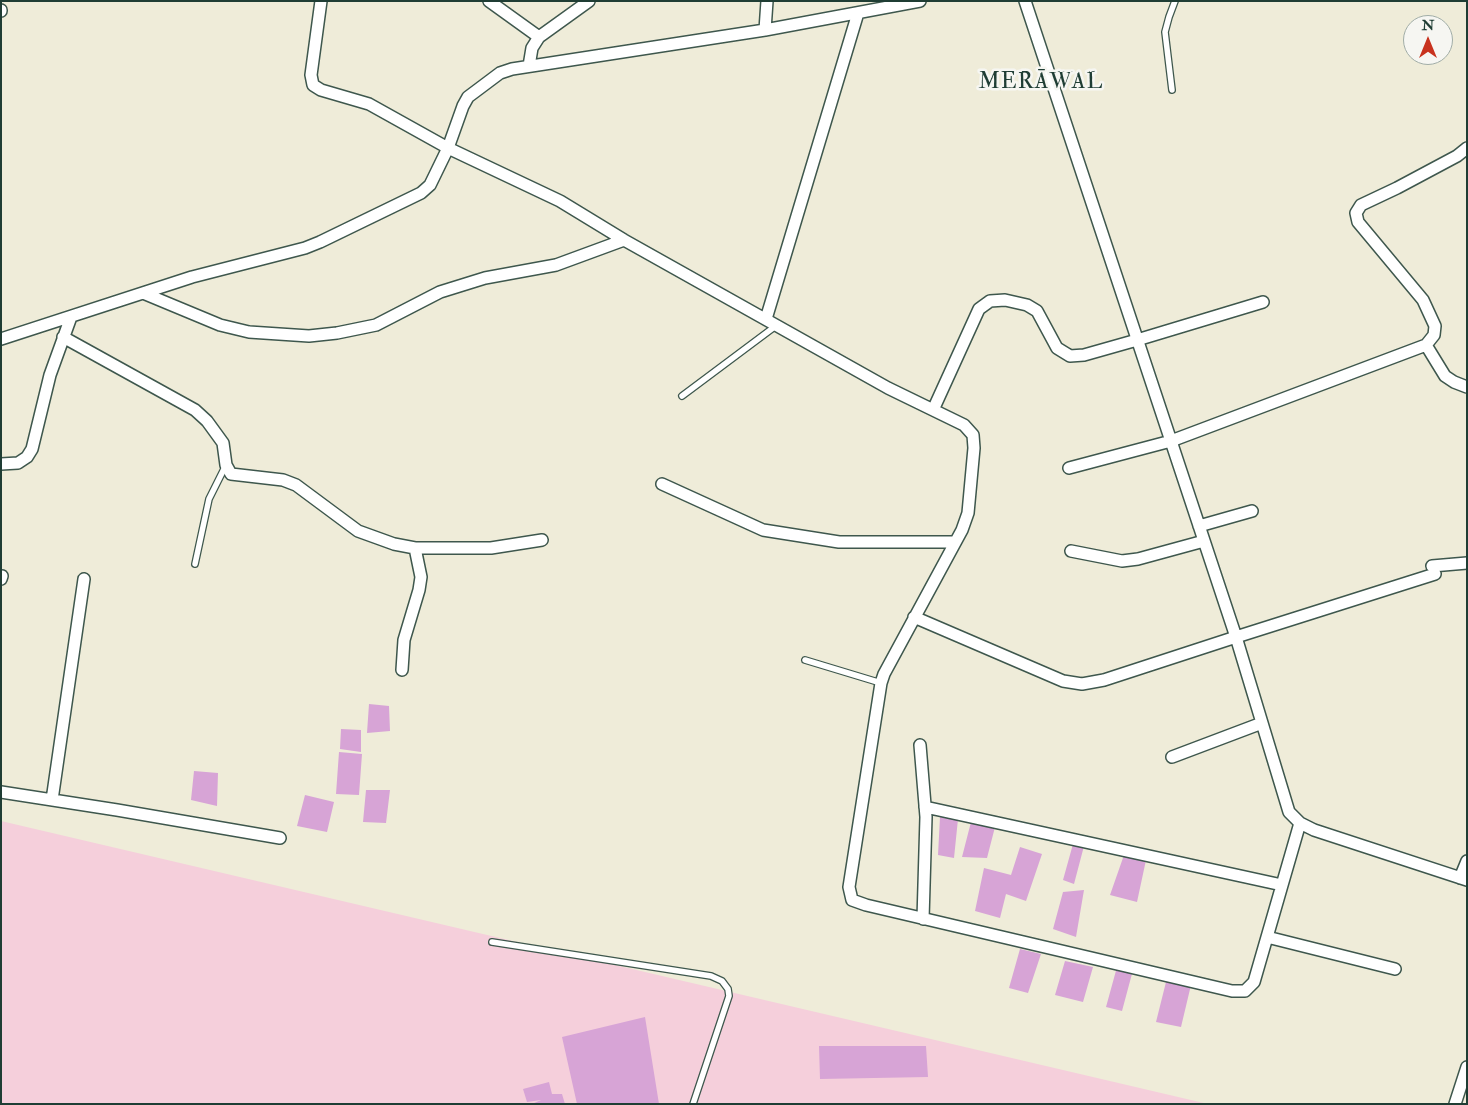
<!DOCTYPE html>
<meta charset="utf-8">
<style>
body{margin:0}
#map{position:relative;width:1468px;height:1105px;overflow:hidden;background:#efecd9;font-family:"IM FELL Double Pica",serif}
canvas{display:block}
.frame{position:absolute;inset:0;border:2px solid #1f3d34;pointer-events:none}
.north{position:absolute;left:1403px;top:15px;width:50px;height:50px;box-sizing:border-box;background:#f6f6f2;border:1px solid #a0aca6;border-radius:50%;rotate:0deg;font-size:14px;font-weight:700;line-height:20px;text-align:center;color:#1f3d34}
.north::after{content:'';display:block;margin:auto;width:18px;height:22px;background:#c8321e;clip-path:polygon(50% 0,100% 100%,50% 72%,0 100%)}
</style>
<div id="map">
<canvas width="1468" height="1105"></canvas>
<div class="frame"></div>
<div class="north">N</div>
</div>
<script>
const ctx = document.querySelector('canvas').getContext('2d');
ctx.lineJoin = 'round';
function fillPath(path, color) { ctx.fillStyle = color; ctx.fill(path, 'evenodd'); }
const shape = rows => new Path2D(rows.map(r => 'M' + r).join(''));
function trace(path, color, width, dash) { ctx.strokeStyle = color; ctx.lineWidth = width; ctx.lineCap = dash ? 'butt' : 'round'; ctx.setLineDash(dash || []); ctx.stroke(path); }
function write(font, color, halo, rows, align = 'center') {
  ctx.font = font + ' "IM FELL Double Pica",serif'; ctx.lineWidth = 5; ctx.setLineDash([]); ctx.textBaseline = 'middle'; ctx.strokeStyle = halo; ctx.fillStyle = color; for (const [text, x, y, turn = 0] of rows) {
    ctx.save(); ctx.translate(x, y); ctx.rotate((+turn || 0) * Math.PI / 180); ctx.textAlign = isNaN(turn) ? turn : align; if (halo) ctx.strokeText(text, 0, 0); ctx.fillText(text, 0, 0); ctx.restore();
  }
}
fillPath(shape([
 [1,821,1208,1104,1,1104]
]), '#f5cfdb');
fillPath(shape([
 [369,704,389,706,390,731,367,733],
 [341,729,361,730,361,752,340,749],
 [339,752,362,754,359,795,336,794],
 [194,771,218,773,217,806,191,800],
 [366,790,390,790,386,823,363,822],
 [305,795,334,802,327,832,297,826],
 [940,817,958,819,954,858,938,855],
 [971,822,995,827,987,858,962,857],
 [1073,844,1084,846,1074,884,1063,880],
 [1020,847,1042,854,1026,901,1006,894,1000,918,975,911,984,868,1011,875],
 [1124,855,1146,860,1137,902,1110,895],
 [1084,890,1076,937,1053,929,1063,892],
 [1020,949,1041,954,1028,993,1009,988],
 [1065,961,1093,967,1083,1002,1055,995],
 [1117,967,1133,970,1122,1011,1106,1007],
 [1167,978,1191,985,1181,1027,1156,1022],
 [645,1017,659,1104,577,1104,562,1037],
 [819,1046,926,1046,928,1077,820,1079],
 [549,1082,552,1094,562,1094,565,1104,532,1104,541,1100,527,1102,523,1089]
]), '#d7a4d6');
const lane = shape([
 [1172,90,1165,32,1169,17,1175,1],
 [682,396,777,325],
 [195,564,209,499,226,465],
 [805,660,881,683],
 [492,942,711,976,722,981,728,989,729,996,693,1104]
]);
const street = shape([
 [321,1,311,75,313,85,321,90,369,104,448,148,560,201,624,240,888,388,964,425,973,435,974,448,968,513,962,530,884,674,881,683,849,887,852,900,866,905,1232,991,1245,991,1254,982,1300,823],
 [489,1,539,37],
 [1025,1,1236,637,1289,812,1300,823,1314,830,1467,880],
 [1,11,1,10],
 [765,30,767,1],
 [529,66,532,48,539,37,589,1],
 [143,293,220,325,249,332,309,336,337,333,376,325,440,292,485,278,556,265,624,240],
 [766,319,858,13],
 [63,337,195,410,207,421,223,443,226,465,231,474,283,480,296,485,358,531,394,544,415,548,491,548,542,540],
 [1,339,192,277,305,248,320,242,421,193,430,185,448,148,463,106,468,97,500,73,512,69,765,30,920,1],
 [1426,345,1445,376,1454,382,1467,387],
 [933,410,979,309,990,301,1005,300,1027,305,1037,311,1057,348,1070,356,1084,355,1137,340,1263,302],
 [1,464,18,463,27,457,32,449,50,375,71,317],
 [1069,468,1171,441,1426,345,1434,335,1435,326,1423,300,1358,222,1356,213,1361,205,1397,188,1457,156,1467,148],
 [662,484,763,530,839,542,955,542],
 [1199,526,1252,511],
 [1071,551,1122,561,1138,559,1204,541],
 [1432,566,1467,563],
 [1,579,2,576],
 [914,617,1063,681,1082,684,1104,680,1236,637,1435,574],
 [402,670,404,640,419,590,421,577,415,548],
 [920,745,926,817,923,919],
 [1172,757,1262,723],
 [1,792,117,810,280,838],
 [52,800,84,579],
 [925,807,1282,885],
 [1460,878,1467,861],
 [1267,937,1395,969],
 [1455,1104,1467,1067]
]);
trace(lane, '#3e574d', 8);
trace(street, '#3e574d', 14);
trace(lane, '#fff', 5.5);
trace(street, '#fff', 11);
ctx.letterSpacing = '1px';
write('22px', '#1f3d34', '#f6f6f2', [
 ["MERĀWAL",1041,83]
]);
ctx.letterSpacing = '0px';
</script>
